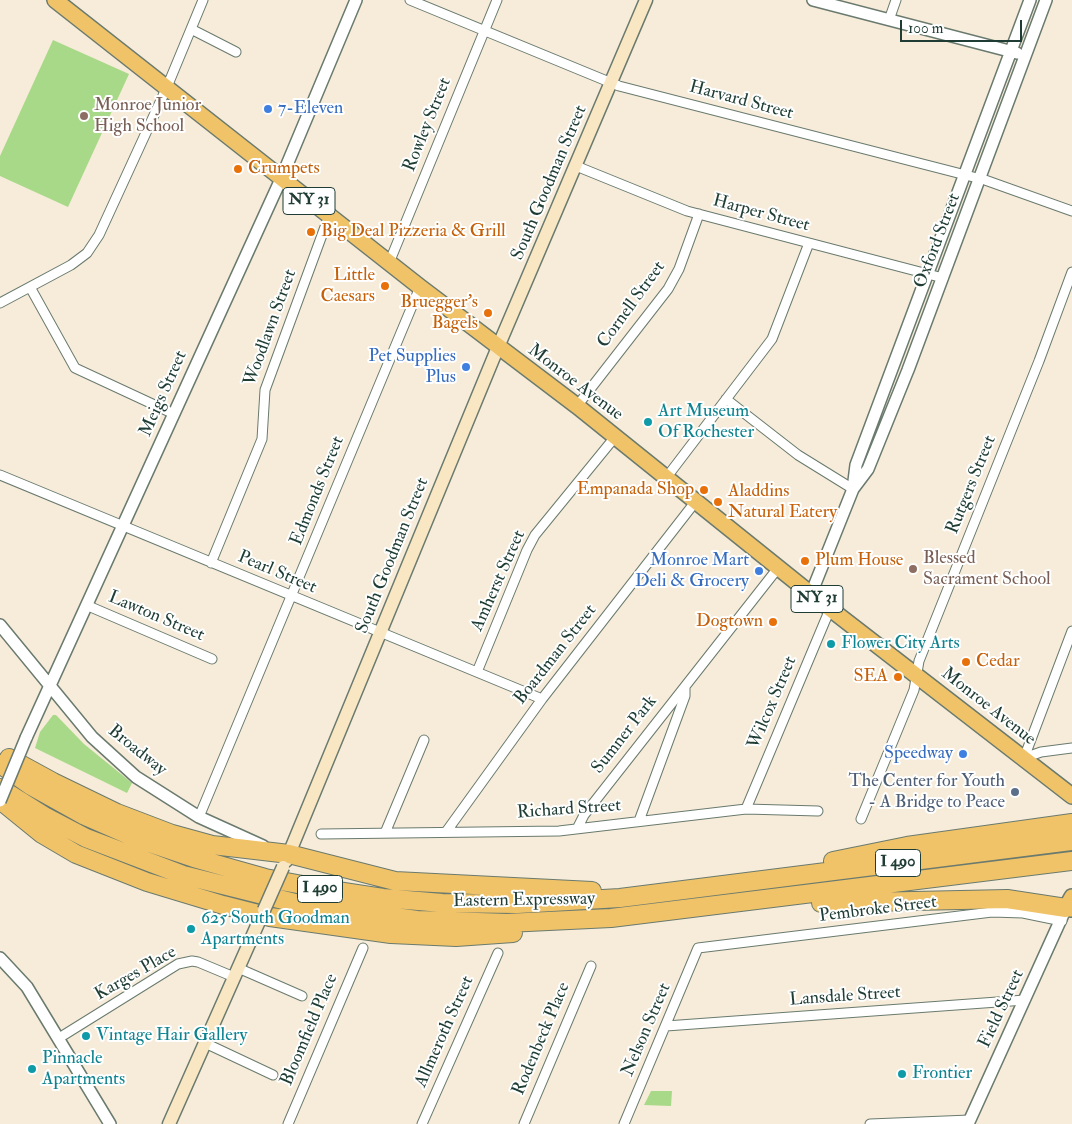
<!DOCTYPE html>
<style>
body{margin:0}
#map{position:relative;width:1072px;height:1124px;overflow:hidden;background:#f6ecd9;font-family:"IM FELL Double Pica",serif}
canvas{display:block}
.scale{position:absolute;left:900px;top:20px;width:122px;height:22px;box-sizing:border-box;border:2px solid #1f3d34;border-top:0;padding-left:6px;font-size:15px;line-height:18px;white-space:nowrap;color:#1f3d34;-webkit-text-stroke:4px #fff;paint-order:stroke}
</style>
<div id="map">
<canvas width="1072" height="1124"></canvas>
<div class="scale">100 m</div>
</div>
<script>
const ctx = document.querySelector('canvas').getContext('2d');
ctx.lineJoin = 'round';
function fillPath(path, color) { ctx.fillStyle = color; ctx.fill(path, 'evenodd'); }
const shape = rows => new Path2D(rows.map(r => 'M' + r).join(''));
function trace(path, color, width, dash) { ctx.strokeStyle = color; ctx.lineWidth = width; ctx.lineCap = dash ? 'butt' : 'round'; ctx.setLineDash(dash || []); ctx.stroke(path); }
function write(font, color, halo, rows, align = 'center') {
  ctx.font = font + ' "IM FELL Double Pica",serif'; ctx.lineWidth = 4; ctx.setLineDash([]); ctx.textBaseline = 'middle'; ctx.strokeStyle = halo; ctx.fillStyle = color; for (const [text, x, y, turn = 0] of rows) {
    ctx.save(); ctx.translate(x, y); ctx.rotate((+turn || 0) * Math.PI / 180); ctx.textAlign = isNaN(turn) ? turn : align; if (halo) ctx.strokeText(text, 0, 0); ctx.fillText(text, 0, 0); ctx.restore();
  }
}
fillPath(shape([
 [53,40,129,74,68,207,0,176,0,156],
 [53,715,56,715,84,744,132,783,127,793,35,748,40,732],
 [651,1091,672,1091,671,1106,644,1105]
]), '#a8d988');
const minor = shape([
 [410,0,619,86,985,180,1072,211],
 [889,20,896,0],
 [191,29,236,52],
 [576,166,687,211,943,278],
 [389,263,497,0],
 [30,287,75,368,174,414],
 [0,303,71,265,87,253,99,235,167,87,203,0],
 [726,399,798,455,853,489],
 [577,406,668,289,679,269,699,214],
 [0,475,542,699],
 [666,478,772,339,809,243],
 [211,563,262,439,265,390,329,216],
 [86,605,212,659],
 [477,672,527,550,535,535,615,437],
 [1024,758,1072,631],
 [1024,758,1041,752,1072,748],
 [746,809,830,609],
 [199,817,420,287],
 [861,819,914,690,919,661,1039,361,1072,272],
 [639,821,685,696,685,687],
 [577,829,584,815,778,568],
 [446,832,542,699,696,501],
 [385,833,424,740],
 [321,834,559,831,746,809,818,811],
 [238,968,302,996],
 [666,1026,1025,1000],
 [59,1038,178,964,192,961,198,962,234,977],
 [205,1043,273,1075],
 [288,1124,363,948],
 [422,1124,498,953],
 [524,1124,591,966],
 [624,1124,698,948,992,912,1023,913,1062,921],
 [870,1124,970,1120]
]);
const tertiary = shape([
 [813,0,1017,53],
 [853,489,868,469,908,370,1046,0],
 [811,594,853,489,856,465,1030,0],
 [0,625,92,737,136,777,199,817,263,846],
 [26,738,281,179,356,0],
 [0,958,27,987,110,1124],
 [968,1124,1066,908]
]);
const secondary = shape([
 [286,861,498,347,646,0],
 [169,1124,264,910]
]);
const primary = shape([
 [55,0,420,287,577,406,811,594,1072,796],
 [1072,897,1066,908,1072,909]
]);
const motorway = shape([
 [9,758,53,782,117,813,172,834,212,845,289,854,395,881,592,891],
 [0,764,31,786,83,815,138,839,194,858,265,878,324,889,383,898,442,903,517,904,620,898,1072,841],
 [0,788,46,817,86,838,183,875,299,904,417,920,507,923,611,918,1072,861],
 [0,800,42,834,76,854,147,882,223,905,270,917,391,934,456,937,513,933],
 [833,861,907,846,1072,823],
 [821,903,1007,899,1066,908]
]);
trace(minor, '#6a7a6e', 11);
trace(tertiary, '#6a7a6e', 14);
trace(secondary, '#6a7a6e', 15);
trace(primary, '#6a7a6e', 18);
trace(motorway, '#6a7a6e', 20);
trace(minor, '#fff', 9);
trace(tertiary, '#fff', 11);
trace(secondary, '#f9e7c3', 12);
trace(primary, '#f0c369', 15);
trace(motorway, '#f0c369', 18);
const tertiaryBridge = shape([
 [0,801,26,738]
]);
const secondaryBridge = shape([
 [264,910,283,867]
]);
trace(tertiaryBridge, '#6a7a6e', 14, []);
trace(secondaryBridge, '#6a7a6e', 15, []);
trace(tertiaryBridge, '#fff', 11);
trace(secondaryBridge, '#f9e7c3', 12);
for (const [x, y, r, color] of [
 [268,109,5,"#3f7fe0"],
 [84,116,5,"#8d6e63"],
 [238,169,5,"#e8710a"],
 [311,232,5,"#e8710a"],
 [385,286,5,"#e8710a"],
 [488,313,5,"#e8710a"],
 [466,367,5,"#3f7fe0"],
 [648,422,5,"#0f9aa8"],
 [704,490,5,"#e8710a"],
 [718,502,5,"#e8710a"],
 [805,561,5,"#e8710a"],
 [913,569,5,"#8d6e63"],
 [759,571,5,"#3f7fe0"],
 [773,622,5,"#e8710a"],
 [831,644,5,"#0f9aa8"],
 [966,662,5,"#e8710a"],
 [898,677,5,"#e8710a"],
 [963,754,5,"#3f7fe0"],
 [1015,792,5,"#5c6f8a"],
 [191,929,5,"#0f9aa8"],
 [86,1036,5,"#0f9aa8"],
 [32,1069,5,"#0f9aa8"],
 [902,1074,5,"#0f9aa8"]
]) { const dot = new Path2D(); dot.arc(x, y, r, 0, 2 * Math.PI); ctx.fillStyle = color; ctx.fill(dot); trace(dot, '#fff', 2); }
for (const [x, y, w] of [
 [309,201,52],
 [817,599,52],
 [898,863,45],
 [320,889,45]
]) { const box = new Path2D(); box.roundRect(x - w / 2, y - 13.5, w, 27, 4); ctx.fillStyle = '#fff'; ctx.fill(box); trace(box, '#1f3d34', 1); }
write('bold 16px', '#1f3d34', null, [
 ["NY 31",309,201],
 ["NY 31",817,599],
 ["I 490",898,863],
 ["I 490",320,889]
]);
write('18px', '#1f3d34', '#fff', [
 ["Harvard Street",741,101,15],
 ["Rowley Street",428,125,-68],
 ["South Goodman Street",550,183,-67],
 ["Harper Street",761,214,15],
 ["Oxford Street",938,241,-69],
 ["Cornell Street",632,305,-54],
 ["Woodlawn Street",271,328,-70],
 ["Monroe Avenue",575,383,37],
 ["Meigs Street",164,394,-66],
 ["Rutgers Street",972,485,-68],
 ["Edmonds Street",318,491,-68],
 ["South Goodman Street",393,556,-68],
 ["Pearl Street",277,573,23],
 ["Amherst Street",499,581,-66],
 ["Lawton Street",156,617,23],
 ["Boardman Street",556,655,-52],
 ["Wilcox Street",773,703,-67],
 ["Monroe Avenue",988,707,38],
 ["Sumner Park",625,735,-52],
 ["Broadway",137,751,39],
 ["Richard Street",569,810,-4],
 ["Eastern Expressway",524,901,-1],
 ["Pembroke Street",878,910,-7],
 ["Karges Place",136,974,-30],
 ["Lansdale Street",845,997,-4],
 ["Field Street",1002,1009,-65],
 ["Bloomfield Place",310,1030,-67],
 ["Nelson Street",647,1030,-67],
 ["Allmeroth Street",445,1032,-66],
 ["Rodenbeck Place",542,1039,-67]
]);
write('18px', '#785e54', '#fff', [
 ["Monroe Junior",94,106],
 ["High School",94,127],
 ["Blessed",923,559],
 ["Sacrament School",923,580]
], 'left');
write('18px', '#366cbe', '#fff', [
 ["7-Eleven",278,109,"left"],
 ["Pet Supplies",456,357],
 ["Plus",456,378],
 ["Monroe Mart",749,561],
 ["Deli & Grocery",749,582],
 ["Speedway",953,754]
], 'right');
write('18px', '#c56008', '#fff', [
 ["Crumpets",248,169],
 ["Big Deal Pizzeria & Grill",321,232],
 ["Little",375,276,"right"],
 ["Caesars",375,297,"right"],
 ["Bruegger's",478,303,"right"],
 ["Bagels",478,324,"right"],
 ["Empanada Shop",694,490,"right"],
 ["Aladdins",728,492],
 ["Natural Eatery",728,513],
 ["Plum House",815,561],
 ["Dogtown",763,622,"right"],
 ["Cedar",976,662],
 ["SEA",888,677,"right"]
], 'left');
write('18px', '#0d838f', '#fff', [
 ["Art Museum",658,412],
 ["Of Rochester",658,433],
 ["Flower City Arts",841,644],
 ["625 South Goodman",201,919],
 ["Apartments",201,940],
 ["Vintage Hair Gallery",96,1036],
 ["Pinnacle",42,1059],
 ["Apartments",42,1080],
 ["Frontier",912,1074]
], 'left');
write('18px', '#4e5e75', '#fff', [
 ["The Center for Youth",1005,782],
 ["- A Bridge to Peace",1005,803]
], 'right');
</script>
